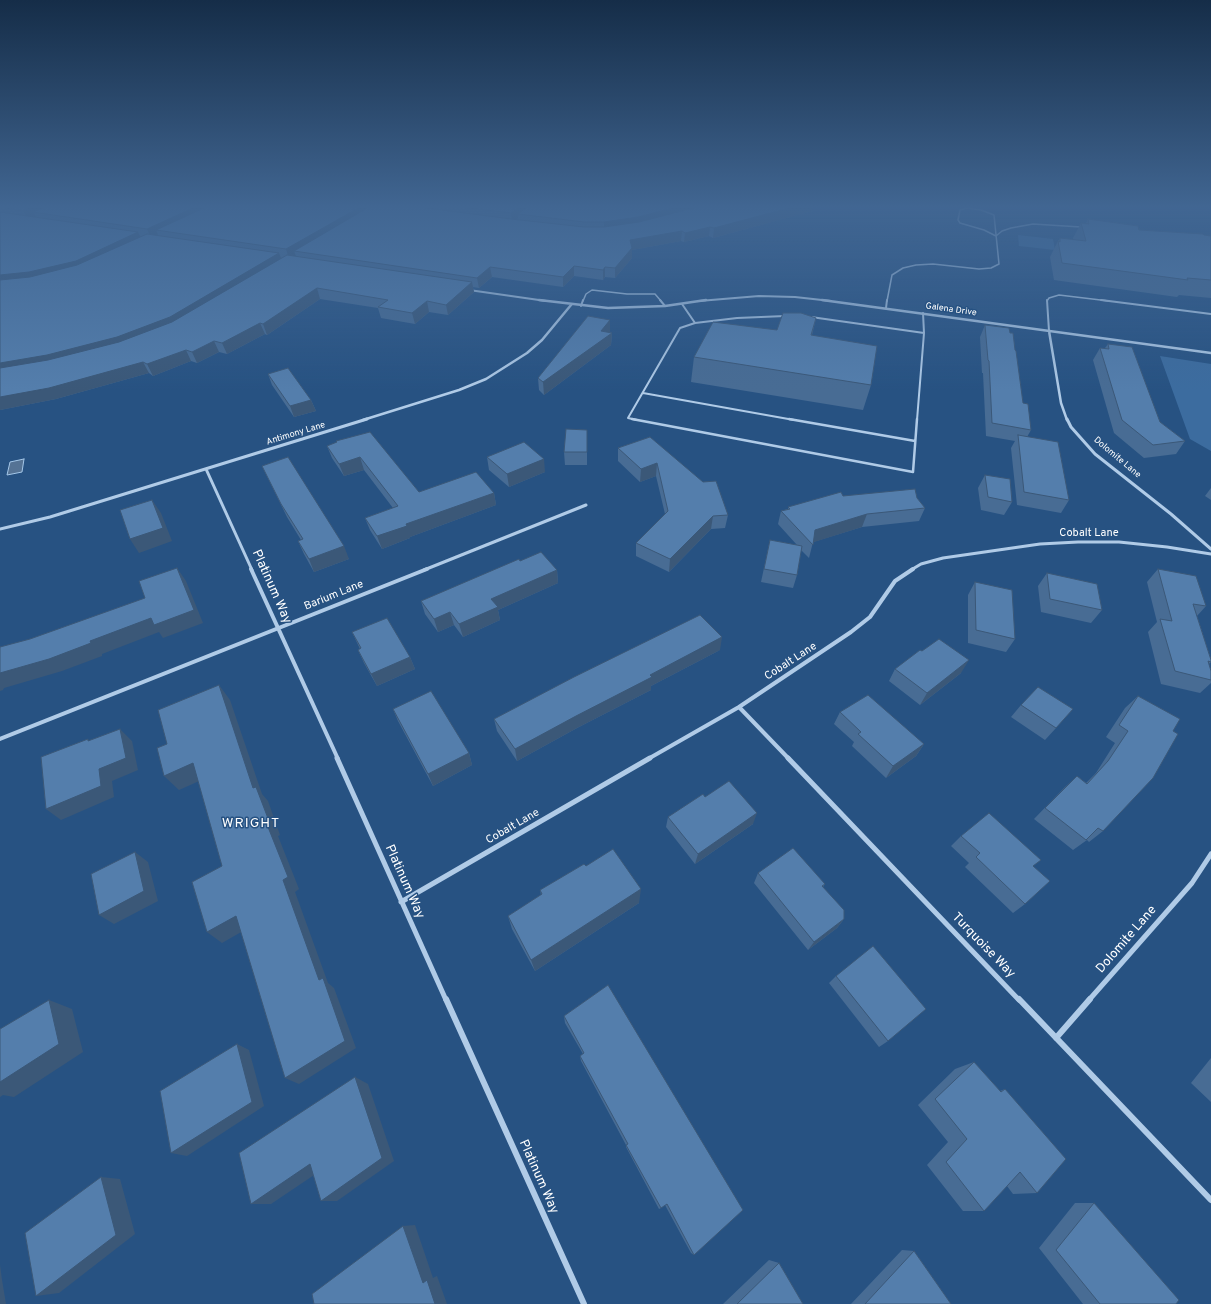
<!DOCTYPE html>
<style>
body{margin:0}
canvas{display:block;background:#275282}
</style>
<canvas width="1211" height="1304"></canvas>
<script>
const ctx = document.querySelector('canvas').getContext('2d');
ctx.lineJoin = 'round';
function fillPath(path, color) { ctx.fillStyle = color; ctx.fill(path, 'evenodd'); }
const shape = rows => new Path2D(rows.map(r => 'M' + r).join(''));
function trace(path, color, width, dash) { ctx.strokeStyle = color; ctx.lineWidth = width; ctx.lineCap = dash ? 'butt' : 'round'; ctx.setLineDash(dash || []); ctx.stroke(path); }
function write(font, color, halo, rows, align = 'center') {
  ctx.font = font + ' Overpass,sans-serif'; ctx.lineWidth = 3; ctx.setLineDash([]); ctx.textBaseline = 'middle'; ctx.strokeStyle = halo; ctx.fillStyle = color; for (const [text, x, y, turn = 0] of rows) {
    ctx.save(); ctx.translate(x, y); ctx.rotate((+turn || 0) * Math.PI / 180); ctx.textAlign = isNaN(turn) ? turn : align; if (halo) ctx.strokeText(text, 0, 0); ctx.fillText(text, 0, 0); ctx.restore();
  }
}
fillPath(shape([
 [1018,235,1053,239,1055,250,1019,246],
 [1160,356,1211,364,1211,451,1190,439]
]), '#3c6c9f');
const water = shape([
 [24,459,22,472,7,475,10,462,24,459]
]);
fillPath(water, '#557395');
trace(water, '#a4c6e7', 1);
trace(shape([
 [996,236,1002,231,1011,228,1033,224,1081,227],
 [583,301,586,294,592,290,627,294,655,294,661,301],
 [887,301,892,275,903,268,916,265,933,264,979,269,991,268,999,264,994,215,981,210,967,208,960,210,958,220,960,223,984,230,996,236],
 [1047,301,1049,298,1059,295,1109,301]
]), '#b0cbe7', 1.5);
trace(shape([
 [660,300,665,306],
 [1047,300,1049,331],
 [1101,300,1211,314],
 [581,306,583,300],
 [886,308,887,300],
 [923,313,924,333],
 [811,317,924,333,917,420],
 [695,323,737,318,785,316],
 [643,393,794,420],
 [637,420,628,418,680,328,695,323,682,304]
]), '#b0cbe7', 2);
trace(shape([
 [632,419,913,472,917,419],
 [789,419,915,441]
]), '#b0cbe7', 2.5);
trace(shape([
 [469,290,546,301],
 [699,301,759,296,795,297,831,301]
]), '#b0cbe7', 2);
trace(shape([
 [539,300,608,308,665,306,706,300],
 [822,300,1211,353],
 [1049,331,1061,403,1067,420],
 [363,420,459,390,486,379,527,353,542,340,571,305]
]), '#b0cbe7', 2.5);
trace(shape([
 [1067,419,1071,427,1095,454,1171,514,1211,549],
 [206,469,252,570],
 [0,529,50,517,367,419],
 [424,570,586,505],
 [911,570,921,564,943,558,1040,544,1078,542,1119,542,1167,547,1211,554]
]), '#b0cbe7', 3);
trace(shape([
 [251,569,338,759],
 [739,707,789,759],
 [0,739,427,569],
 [648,759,739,707,851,632,870,617,895,581,913,569]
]), '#b0cbe7', 4);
trace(shape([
 [337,758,446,1000],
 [788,758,1019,1000],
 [401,902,650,758],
 [1089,1000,1192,883,1211,854]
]), '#b0cbe7', 5);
trace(shape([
 [446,999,584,1304],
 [1019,999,1211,1200],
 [1056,1038,1090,999]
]), '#b0cbe7', 6);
fillPath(shape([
 [0,207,812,207,812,211,713,238,709,236,684,242,681,241,632,250,632,258,615,278,605,277,603,280,574,276,563,287,492,277,479,288,473,287,474,292,448,315,429,312,415,324,381,318,378,308,320,299,267,335,265,334,227,354,219,352,197,363,191,361,153,376,149,373,56,399,0,410],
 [1088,219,1139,230,1211,236,1211,298,1179,295,1177,297,1054,280,1050,257,1058,241,1060,238,1074,240,1073,238,1081,223,1086,223],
 [816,318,812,335,871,385,863,410,691,382,694,357,777,330],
 [985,325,1010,333,1015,350,1023,403,1031,430,1027,437,1069,500,1061,513,1017,505,1011,448,1015,441,986,436,983,373,982,373,980,337],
 [609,332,612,333,611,345,544,395,539,390,538,378,610,332],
 [1108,344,1160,422,1185,441,1176,454,1144,458,1114,433,1093,360,1100,348,1105,348],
 [268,374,311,400,316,411,294,417,272,385],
 [587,430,587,465,565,465,564,452],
 [650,437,728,515,725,528,711,529,669,572,636,556,636,543,665,514,656,476,640,482,618,461,618,448],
 [336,441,419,492,494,493,496,505,410,537,410,538,382,549,370,530,365,518,393,508,364,470,344,476,332,458,327,446,337,443],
 [487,457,545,472,509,487,489,470],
 [262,466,349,559,314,572,304,554,298,541,301,540,287,517],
 [985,475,1012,502,1004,515,981,510,978,488],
 [1211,488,1211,500,1205,496],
 [843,496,917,498,925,508,919,521,862,527,813,542,809,558,801,550,797,575,793,588,761,582,770,540,797,545,778,524,781,511,788,509,788,507],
 [520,561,557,570,558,583,498,610,500,620,463,637,454,625,438,632,425,614,421,601],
 [1158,569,1206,606,1197,616,1211,660,1211,662,1209,664,1211,671,1211,683,1200,693,1161,684,1148,632,1157,622,1147,582],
 [1047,573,1102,610,1091,623,1041,612,1038,586],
 [975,582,1015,639,1006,652,968,643,968,595],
 [352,632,410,657,415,669,377,686,364,663,358,650,360,649],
 [720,650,651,686,651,690,577,728,517,761,497,731,494,719],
 [895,669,961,673,920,705,889,681],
 [1138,696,1103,831,1089,842,1087,840,1073,850,1034,819,1064,788,1077,776,1086,783,1096,773,1115,743,1106,737,1125,708],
 [1021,705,1056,728,1045,740,1011,717],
 [393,709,469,753,472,765,433,786,398,721],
 [840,712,924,744,916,756,886,778,852,746,854,742,834,724],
 [705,797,753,824,695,864,666,827,668,817],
 [961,836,1033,866,1025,904,1013,913,965,867,969,863,951,846],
 [586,866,639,903,535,971,512,929,508,916,541,895,540,890],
 [758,873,825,884,823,887,844,919,837,928,808,950,754,883],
 [836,976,888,1041,879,1047,829,983],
 [608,985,694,1255,691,1253,665,1205,661,1208,659,1209,626,1147,626,1145,581,1061,580,1056,583,1054,565,1023,564,1016],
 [1211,1058,1211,1102,1191,1083],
 [974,1062,1000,1091,1005,1089,1037,1193,1013,1194,1007,1186,984,1211,963,1211,927,1165,948,1142,918,1105,955,1069],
 [1075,1203,1094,1203,1176,1304,1083,1304,1039,1248],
 [902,1250,914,1251,951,1304,851,1304],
 [769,1260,779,1263,803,1304,723,1304]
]), '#486c94');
fillPath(shape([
 [32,207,62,207,33,212,36,217,29,220,23,211],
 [195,207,220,207,156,230,158,235,151,238,147,229],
 [360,207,378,207,294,251,296,256,289,259,286,249],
 [519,207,532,207,518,214,518,218,512,223,511,213],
 [677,207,713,207,604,232,604,222],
 [793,207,812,207,812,211,713,238,714,228],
 [710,227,709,236,684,242,685,233],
 [682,231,681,241,632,250,632,258,615,278,615,268,630,240],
 [138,232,143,242,81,271,0,286,0,275],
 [279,253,283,263,175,328,0,375,0,363],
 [574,266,574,276,563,287,563,277],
 [490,267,492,277,479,288,477,278],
 [605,267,605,277,603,280,603,270],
 [472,282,474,292,448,315,446,305],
 [317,288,320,299,267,335,263,324],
 [427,301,429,312,415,324,412,313],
 [610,320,610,332,606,336,612,333,611,345,544,395,543,382,601,331],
 [260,323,265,334,227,354,222,343],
 [214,341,219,352,197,363,192,352],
 [186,350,191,361,153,376,147,364],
 [143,362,149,373,56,399,0,410,0,397],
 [311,400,316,411,294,417,290,406],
 [360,457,364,470,344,476,339,464],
 [544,459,545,472,509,487,507,474],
 [657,463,656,476,640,482,641,469],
 [494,493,496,505,410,537,410,538,382,549,377,536,406,524],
 [152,500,161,513,172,541,139,553,130,539],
 [867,514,862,527,811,543,815,530],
 [713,516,711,529,669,572,670,559],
 [344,546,349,559,314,572,309,559],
 [177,568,186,581,203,623,163,638,159,632,102,654,102,656,62,671,4,688,3,690,0,691,0,673,90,641,151,618],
 [557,570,558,583,498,610,500,620,463,637,459,624,491,599],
 [450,612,454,625,438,632,434,619],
 [722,637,720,650,651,686,651,690,577,728,517,761,515,749,650,675],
 [410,657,415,669,377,686,371,674],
 [969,660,961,673,920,705,927,693],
 [219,685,230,700,262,794,268,801,280,835,278,836,299,889,295,892,328,983,334,988,356,1048,299,1084,285,1078,283,880],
 [120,729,132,741,138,770,112,781,114,797,61,820,46,809,99,769],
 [924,744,916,756,886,778,893,766],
 [469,753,472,765,433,786,428,774],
 [193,763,206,778,179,790,164,776],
 [757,813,753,824,695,864,698,854],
 [135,852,148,862,158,901,114,924,99,915],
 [641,889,639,903,535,971,531,960],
 [236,916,250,927,222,943,207,932],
 [844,919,837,928,808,950,814,942],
 [49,1000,72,1009,83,1052,14,1097,3,1095,0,1097,0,1082],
 [237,1044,249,1050,264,1106,187,1156,171,1153],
 [355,1077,368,1084,394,1161,337,1201,321,1201],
 [310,1164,326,1167,271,1204,251,1204],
 [101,1177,120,1179,135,1234,59,1293,36,1296],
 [415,1225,433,1278,437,1276,447,1304,435,1304,423,1283,403,1226],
 [0,1265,2,1280,6,1304,0,1304]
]), '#3b5878');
const building = shape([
 [1,207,32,207,23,211,1,207],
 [46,207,195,207,147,229,33,212,46,207],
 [206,207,360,207,286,249,156,230,206,207],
 [369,207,419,207,511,219,584,227,604,227,639,222,697,207,793,207,714,228,710,227,685,233,682,231,630,240,632,248,615,268,605,267,603,270,574,266,563,277,490,267,477,278,294,251,369,207],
 [462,207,519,207,511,213,462,207],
 [527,207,677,207,638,217,604,222,584,222,518,214,527,207],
 [0,212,138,232,76,261,29,272,0,275,0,212],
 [1088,219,1138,226,1139,230,1203,234,1204,235,1211,236,1211,280,1187,278,1188,280,1062,263,1058,241,1060,242,1060,238,1086,241,1081,223,1089,224,1088,219],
 [147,234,279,253,170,317,117,337,47,355,0,363,0,280,30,277,77,265,147,234],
 [287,255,472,282,446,305,427,301,412,313,378,307,388,300,317,288,263,324,260,323,222,343,214,341,192,352,186,350,147,364,143,362,49,388,0,397,0,368,48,360,119,342,172,322,287,255],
 [783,313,801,313,816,318,811,335,877,346,871,385,694,357,713,322,777,330,783,313],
 [588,316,610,320,601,331,612,333,543,382,538,378,588,316],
 [985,325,1009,328,1010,333,1013,333,1015,350,1016,351,1023,403,1028,404,1031,430,992,423,989,361,988,360,985,325],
 [1108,344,1132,347,1160,422,1185,441,1153,445,1122,420,1100,348,1109,349,1108,344],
 [288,368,311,400,290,406,268,374,288,368],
 [566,429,587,430,587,452,564,452,566,429],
 [370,432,419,492,476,472,494,493,406,524,407,526,377,536,365,518,398,506,360,457,339,464,327,446,337,442,336,441,370,432],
 [1018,435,1058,442,1069,500,1024,492,1018,435],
 [650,437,703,482,716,481,728,515,713,516,670,559,636,543,668,511,657,463,641,469,618,448,650,437],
 [524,442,544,459,507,474,487,457,524,442],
 [288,457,344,546,309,559,298,541,303,539,281,504,262,466,288,457],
 [985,475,1010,479,1012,502,988,497,985,475],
 [915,489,917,498,925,508,867,514,815,530,813,545,781,511,790,509,788,507,841,492,843,496,915,489],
 [152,500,163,528,130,539,120,510,152,500],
 [770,540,802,546,797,575,764,569,770,540],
 [541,552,557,570,491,599,498,607,459,624,450,612,434,619,421,601,519,559,520,561,541,552],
 [177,568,194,610,154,625,151,618,90,641,91,643,49,659,0,673,0,647,30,639,145,598,139,581,177,568],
 [1158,569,1196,576,1206,606,1193,604,1211,660,1211,662,1208,661,1211,671,1211,680,1175,671,1160,619,1172,621,1158,569],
 [1047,573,1097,584,1102,610,1050,599,1047,573],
 [975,582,1012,590,1015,639,976,630,975,582],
 [700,615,722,637,650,675,652,677,576,716,515,749,494,719,574,677,700,615],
 [387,618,410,657,371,674,358,650,361,648,352,632,387,618],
 [939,639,969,660,927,693,895,669,920,650,922,651,939,639],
 [219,685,253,788,256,787,269,821,266,822,288,877,283,880,319,980,323,978,345,1041,285,1078,236,916,207,932,192,882,222,866,193,763,164,776,157,748,167,744,158,710,219,685],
 [1038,687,1073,709,1056,728,1021,705,1038,687],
 [431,691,469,753,428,774,393,709,431,691],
 [868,695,924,744,893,766,858,734,861,732,840,712,868,695],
 [1138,696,1180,719,1173,731,1178,734,1153,778,1103,831,1098,828,1086,840,1045,808,1077,776,1087,784,1108,761,1128,731,1119,725,1138,696],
 [120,729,126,758,99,769,101,786,46,809,41,757,88,739,88,741,120,729],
 [729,781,757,813,698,854,668,817,703,794,705,797,729,781],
 [989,813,1041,860,1033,866,1050,881,1025,904,976,857,980,853,961,836,989,813],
 [793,848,825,884,822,886,844,910,844,919,814,942,758,873,793,848],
 [613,849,641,889,531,960,508,916,542,894,540,890,584,864,586,866,613,849],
 [135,852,144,891,99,915,91,874,135,852],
 [873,946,926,1009,888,1041,836,976,873,946],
 [608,985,743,1210,694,1255,667,1204,661,1208,626,1145,628,1144,580,1056,584,1053,564,1016,608,985],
 [49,1000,59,1044,0,1082,0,1029,49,1000],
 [237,1044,252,1102,171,1153,160,1091,237,1044],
 [974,1062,1001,1092,1005,1089,1066,1159,1037,1193,1020,1172,984,1211,946,1162,967,1139,935,1099,974,1062],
 [355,1077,382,1158,321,1201,310,1164,251,1204,239,1153,355,1077],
 [101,1177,116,1235,36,1296,25,1233,101,1177],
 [1094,1203,1179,1300,1176,1304,1100,1304,1056,1250,1094,1203],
 [403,1226,423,1283,427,1280,435,1304,314,1304,312,1294,403,1226],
 [914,1251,951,1304,865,1304,914,1251],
 [779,1263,803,1304,737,1304,779,1263]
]);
fillPath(building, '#547eac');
trace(building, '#3b5878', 1);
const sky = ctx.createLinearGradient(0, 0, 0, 390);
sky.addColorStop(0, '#152d48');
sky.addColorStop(0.53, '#416692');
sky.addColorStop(1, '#41669200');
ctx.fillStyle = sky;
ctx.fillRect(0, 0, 1211, 390);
write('9px', '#fff', '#275282', [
 ["Galena Drive",951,310,8],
 ["Antimony Lane",296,434,-17],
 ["Dolomite Lane",1117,458,40]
]);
write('11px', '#fff', '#275282', [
 ["Cobalt Lane",1089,534],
 ["Barium Lane",334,596,-22],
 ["Cobalt Lane",791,662,-33],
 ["Cobalt Lane",513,827,-30]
]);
write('13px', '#fff', '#275282', [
 ["Platinum Way",271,587,66],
 ["Platinum Way",404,882,66],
 ["Dolomite Lane",1127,940,-49],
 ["Turquoise Way",983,946,46],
 ["Platinum Way",538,1177,66]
]);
ctx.letterSpacing = '1px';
write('14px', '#fff', '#275282', [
 ["WRIGHT",251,824]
]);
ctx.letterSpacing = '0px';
</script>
